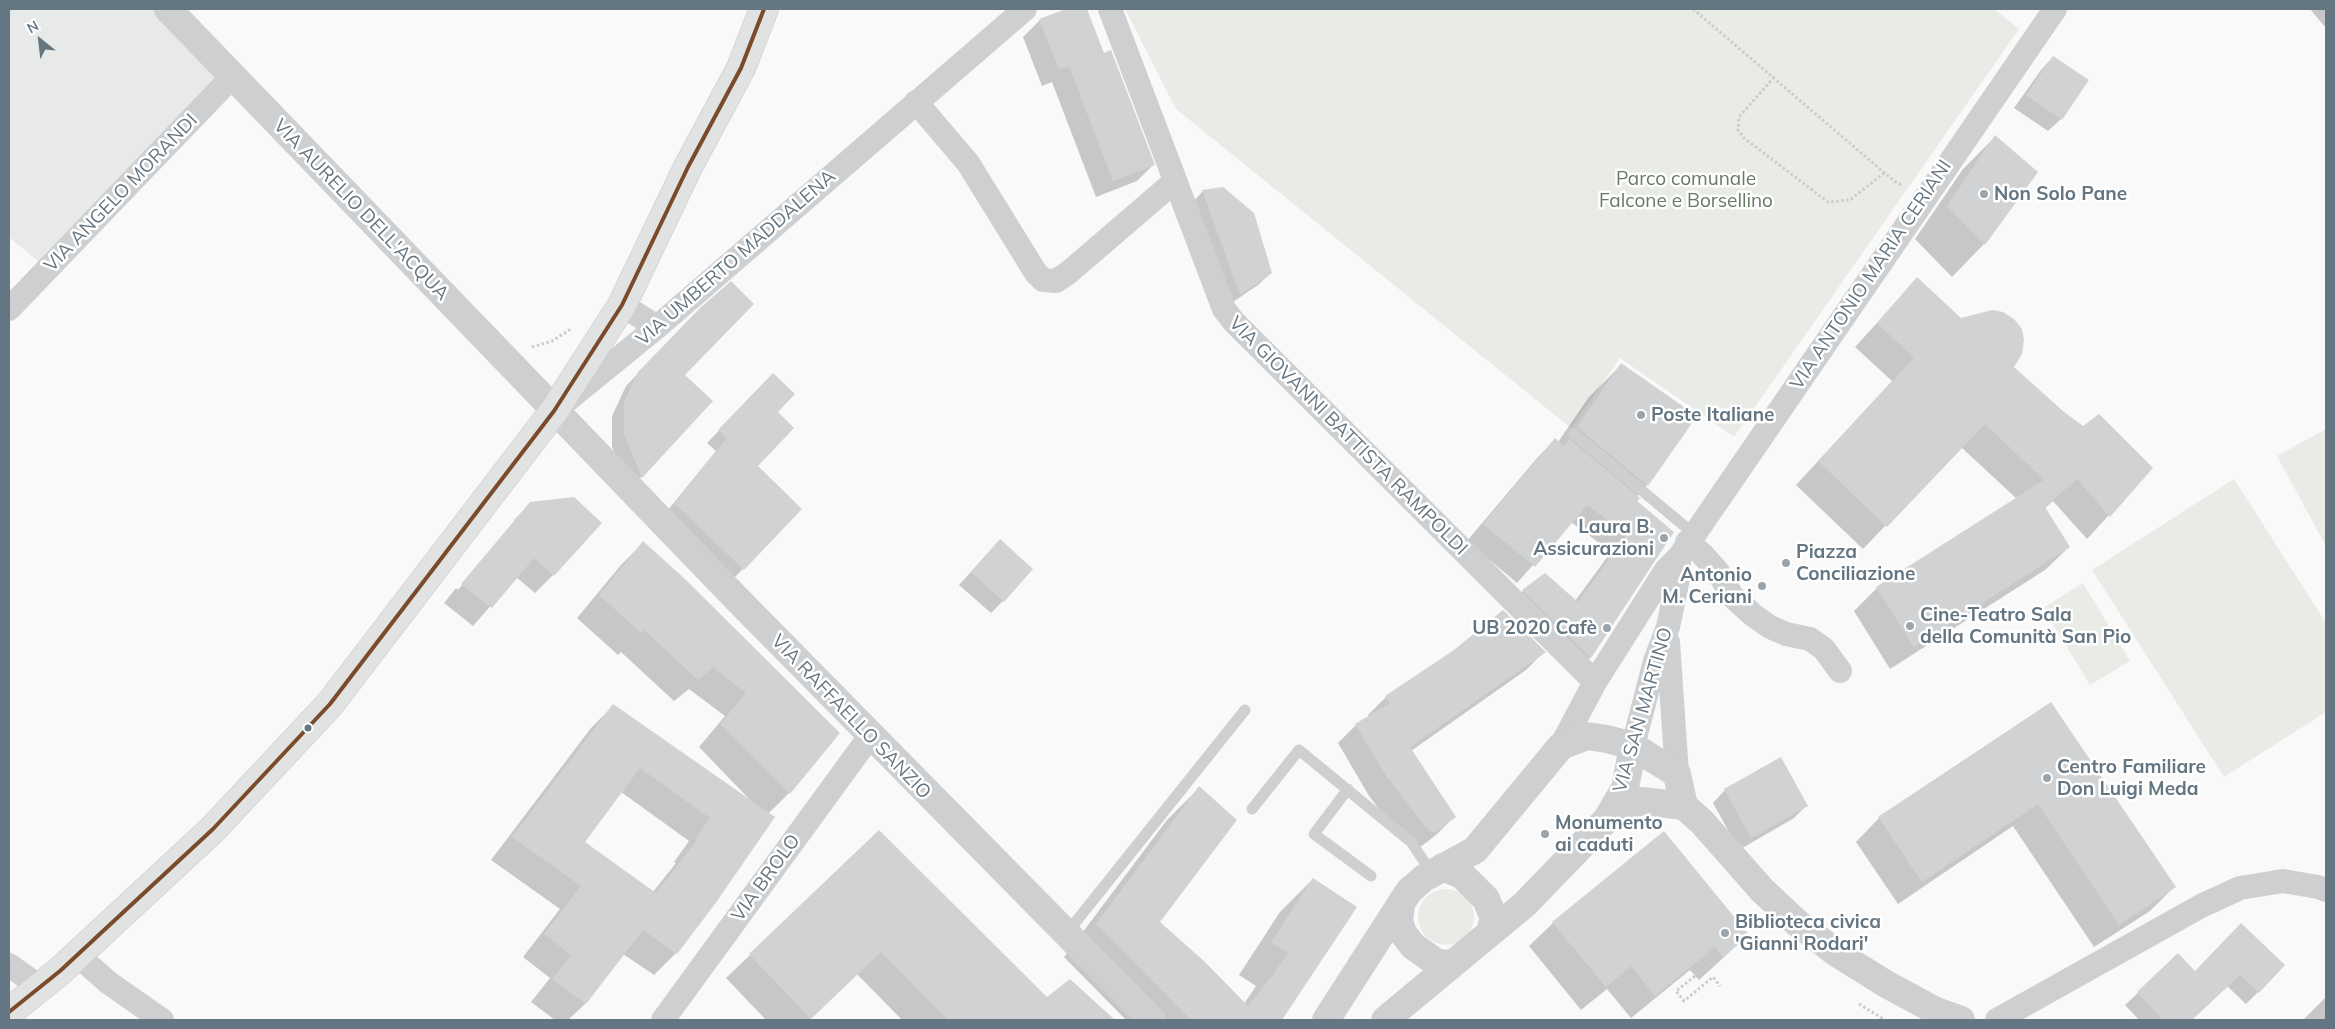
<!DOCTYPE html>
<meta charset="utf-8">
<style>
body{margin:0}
#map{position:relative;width:2335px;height:1029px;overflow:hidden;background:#f9f9f9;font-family:Mulish,sans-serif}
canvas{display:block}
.frame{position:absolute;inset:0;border:10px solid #657683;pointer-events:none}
.north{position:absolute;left:15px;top:15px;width:50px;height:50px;-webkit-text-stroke:4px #fff;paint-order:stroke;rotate:331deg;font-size:14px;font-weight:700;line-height:20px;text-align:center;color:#657683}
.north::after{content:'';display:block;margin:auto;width:18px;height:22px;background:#657683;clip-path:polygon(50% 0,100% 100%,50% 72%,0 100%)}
</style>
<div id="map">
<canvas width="2335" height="1029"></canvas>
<div class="frame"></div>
<div class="north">N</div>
</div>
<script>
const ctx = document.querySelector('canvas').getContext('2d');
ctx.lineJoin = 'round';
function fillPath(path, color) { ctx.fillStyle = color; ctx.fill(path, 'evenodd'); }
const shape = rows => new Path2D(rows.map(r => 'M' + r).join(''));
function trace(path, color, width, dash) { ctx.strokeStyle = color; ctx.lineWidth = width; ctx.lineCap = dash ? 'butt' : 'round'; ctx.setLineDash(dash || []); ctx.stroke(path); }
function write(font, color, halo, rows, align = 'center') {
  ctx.font = font + ' Mulish,sans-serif'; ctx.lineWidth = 5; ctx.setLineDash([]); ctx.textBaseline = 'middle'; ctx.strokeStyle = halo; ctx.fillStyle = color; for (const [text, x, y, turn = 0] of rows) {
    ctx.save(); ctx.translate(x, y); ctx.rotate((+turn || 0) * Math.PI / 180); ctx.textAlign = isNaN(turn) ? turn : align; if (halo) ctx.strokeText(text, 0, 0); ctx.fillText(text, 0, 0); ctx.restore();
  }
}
fillPath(shape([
 [9,9,159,9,222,75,40,263,9,237]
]), '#e8e9e9');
fillPath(shape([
 [1125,9,1994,9,2019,29,1734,437,1620,358,1571,428,1176,109],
 [2326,429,2326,546,2277,456],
 [2234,479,2326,623,2326,712,2224,777,2092,570],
 [2083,583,2130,661,2090,685,2043,608],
 '1418 917a28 28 0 1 1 56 0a28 28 0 1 1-56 0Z'
]), '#e8ebe6');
fillPath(shape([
 [1069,9,1086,9,1103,54,1153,165,1137,181,1096,197,1052,82,1042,86,1023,37,1040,20],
 [2310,9,2326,9,2326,26,2325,27],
 [2053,57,2061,119,2048,131,2014,108,2041,70],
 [1995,137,1984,244,1952,277,1915,239,1963,169],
 [1203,191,1271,273,1258,285,1227,306,1191,204],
 [1917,279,2063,413,2083,428,2152,468,2087,539,2053,501,2044,509,2069,547,2045,570,1890,669,1854,611,1877,588,2017,499,1961,447,1863,549,1796,485,1892,381,1855,347],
 [689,321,683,375,711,401,630,489,612,447,612,416,626,386],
 [1621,365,1647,485,1636,497,1636,502,1672,533,1590,658,1573,675,1506,607,1523,591,1575,601,1611,552,1571,522,1517,583,1467,541,1538,457,1555,440,1558,442,1589,397],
 [773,375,777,412,756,466,801,509,731,581,663,516,716,451,707,443],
 [530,504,553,575,535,593,516,577,473,626,444,603,456,588,458,590,517,520,514,520],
 [643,543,838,733,789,793,768,814,676,953,654,975,623,954,585,1004,568,1020,555,1020,531,1002,550,978,523,957,560,909,491,860,591,728,613,706,752,802,699,747,725,716,689,689,674,701,621,652,618,655,577,618,621,565],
 [621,792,689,841,674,862,676,863,653,892,584,842],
 [988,553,1003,601,991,613,959,585],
 [1544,652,1526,670,1411,751,1454,817,1436,835,1415,851,1407,845,1369,796,1338,743,1356,725,1369,717,1368,715,1386,697],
 [2051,703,2174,887,2150,911,2094,947,2013,826,1898,904,1856,842,1879,818],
 [1199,788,1158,922,1244,1004,1256,986,1239,975,1280,912,1313,879,1356,907,1280,1020,1126,1020,1064,957,1167,820],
 [1725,790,1806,806,1794,818,1739,850,1713,803],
 [879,832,1047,999,1070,981,1113,1020,902,1020,857,974,808,1020,766,1020,726,978],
 [1553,923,1748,935,1699,980,1690,970,1631,1018,1607,989,1581,1010,1529,946],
 [2228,937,2258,992,2246,1004,2227,986,2191,1020,2139,1020,2125,1005,2178,955,2195,973],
 [2325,998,2326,1020,2303,1020]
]), '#0003');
fillPath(shape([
 [1066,9,1087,9,1104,53,1111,50,1155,165,1113,181,1069,66,1059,70,1039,19],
 [2053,56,2089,80,2062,120,2026,95],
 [1995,135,2038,172,1985,245,1947,206],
 [1223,187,1254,213,1272,273,1240,295,1202,190],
 [1917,277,1961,318,1992,310,2003,312,2014,319,2022,329,2024,340,2022,354,2014,367,2064,412,2083,426,2099,414,2153,468,2110,517,2077,479,2045,507,2070,547,1914,647,1876,587,2044,480,1985,424,1887,527,1818,461,1914,358,1877,323],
 [731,281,754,304,685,375,713,401,642,478,624,434,624,402,638,372,701,307],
 [1621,363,1697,416,1648,486,1577,427],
 [773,373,795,394,778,412,794,428,758,466,802,509,744,570,674,503,727,438,718,430],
 [1555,438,1564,446,1569,439,1640,498,1637,501,1674,532,1591,658,1522,590,1545,573,1578,602,1627,534,1587,505,1535,567,1483,524],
 [574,497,602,523,554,576,534,558,492,608,461,584,530,502],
 [1000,539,1033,569,1004,602,971,572],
 [643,541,686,580,840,733,790,794,720,724,746,693,713,667,698,680,644,630,641,633,599,595],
 [1503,610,1546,652,1410,747,1456,817,1434,833,1425,827,1387,777,1355,724,1390,703,1385,696,1454,650],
 [2051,702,2176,887,2119,925,2038,804,1922,882,1878,817],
 [613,704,775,817,715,904,677,954,643,930,586,1004,552,979,571,955,544,934,581,886,512,837],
 [640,768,710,818,695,839,697,840,656,893,585,842],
 [1781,757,1808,806,1751,838,1724,789],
 [1199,786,1237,820,1160,922,1205,962,1248,1006,1273,975,1288,953,1271,942,1313,878,1357,907,1282,1020,1191,1020,1096,924],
 [879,830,1047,997,1070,979,1115,1020,948,1020,881,952,811,1019,749,954],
 [1664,831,1749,935,1723,957,1715,947,1655,996,1631,966,1606,987,1552,922],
 [2241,923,2285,965,2259,993,2240,975,2192,1020,2163,1020,2137,992,2178,953,2195,971]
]), '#d0d2d3');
const primary = shape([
 [9,1012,60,971,213,829,330,704,554,411,622,305,688,167,741,68,764,9]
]);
trace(primary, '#d5d6d7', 30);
trace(shape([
 [1693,9,1894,181,1903,186],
 [1774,77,1739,117,1738,130,1744,138,1828,202,1850,200,1884,173],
 [532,347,552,341,571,329],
 [1714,946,1706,953,1713,962,1676,991,1684,1001,1713,977,1720,986],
 [1859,1004,1885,1020]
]), '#cbcccd', 3, [2.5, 2.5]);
trace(shape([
 [1574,434,1694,534],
 [1348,789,1314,834,1371,876],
 [1252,809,1299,750,1411,842,1432,873],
 [1066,934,1245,710]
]), '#cecfd0', 11);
trace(shape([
 [1110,9,1224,309,1234,322,1595,682],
 [916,102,968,163,1036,273,1043,280,1056,281,1068,273,1174,182],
 [622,305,657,327],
 [9,309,233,76],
 [565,402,657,327,1025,9],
 [1687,542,1702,554,1718,572,1732,596,1753,615,1770,627,1786,634,1810,639,1824,649,1840,671],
 [1668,642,1677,774],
 [1561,746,1595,682,1666,570,1679,557,2055,9],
 [1633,746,1655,661,1668,627,1679,574,1679,557],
 [77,955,109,983,162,1020],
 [9,965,40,987],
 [663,1020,870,736],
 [1997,1020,2201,906,2240,888,2283,881,2318,887,2326,890]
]), '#cecfd0', 24);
trace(shape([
 [168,9,736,598,1152,1020],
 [1607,819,1630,805,1642,801,1684,806],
 [1443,867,1462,875,1486,899,1494,918,1490,932],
 [1401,905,1399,921,1403,933,1413,946,1437,963,1452,964],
 [1326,1020,1409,891,1424,878,1475,850,1561,746,1587,736,1607,739,1633,746,1677,774,1684,806,1702,822,1762,890,1796,922,1838,954,1886,984,1936,1011,1961,1020],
 [1385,1020,1525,904,1607,819,1625,788,1633,746]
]), '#cecfd0', 28);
trace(primary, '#e1e2e2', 28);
trace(shape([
 [9,1012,60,971,213,829,330,704,554,411,622,305,688,167,741,68,764,9]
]), '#7a4b2a', 4);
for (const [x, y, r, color] of [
 [1984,194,5,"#99a4ac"],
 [1641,415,5,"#99a4ac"],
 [1664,538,5,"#99a4ac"],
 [1786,563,5,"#99a4ac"],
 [1762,586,5,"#99a4ac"],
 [1910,626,5,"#99a4ac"],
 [1607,628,5,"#99a4ac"],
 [308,728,4.5,"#657683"],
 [2047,778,5,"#99a4ac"],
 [1545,834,5,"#99a4ac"],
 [1725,933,5,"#99a4ac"]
]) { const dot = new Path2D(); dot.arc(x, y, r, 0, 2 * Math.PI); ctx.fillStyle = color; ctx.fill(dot); trace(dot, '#fff', 2); }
write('19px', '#687a64', '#fff', [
 ["Parco comunale",1686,179],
 ["Falcone e Borsellino",1686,201]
]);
write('19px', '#657683', '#fff', [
 ["VIA ANGELO MORANDI",121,193,-46],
 ["VIA AURELIO DELL'ACQUA",361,210,46],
 ["VIA UMBERTO MADDALENA",736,258,-41],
 ["VIA ANTONIO MARIA CERIANI",1871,275,-56],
 ["VIA GIOVANNI BATTISTA RAMPOLDI",1348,436,45],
 ["VIA SAN MARTINO",1643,710,-74],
 ["VIA RAFFAELLO SANZIO",851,717,46],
 ["VIA BROLO",766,878,-54]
]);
write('bold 19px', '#657683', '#fff', [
 ["Non Solo Pane",1994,194],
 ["Poste Italiane",1651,415],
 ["Laura B.",1654,527,"right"],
 ["Assicurazioni",1654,549,"right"],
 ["Piazza",1796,552],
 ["Conciliazione",1796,574],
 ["Antonio",1752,575,"right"],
 ["M. Ceriani",1752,597,"right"],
 ["Cine-Teatro Sala",1920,615],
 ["della Comunità San Pio",1920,637],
 ["UB 2020 Cafè",1597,628,"right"],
 ["Centro Familiare",2057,767],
 ["Don Luigi Meda",2057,789],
 ["Monumento",1555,823],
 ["ai caduti",1555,845],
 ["Biblioteca civica",1735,922],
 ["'Gianni Rodari'",1735,944]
], 'left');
</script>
